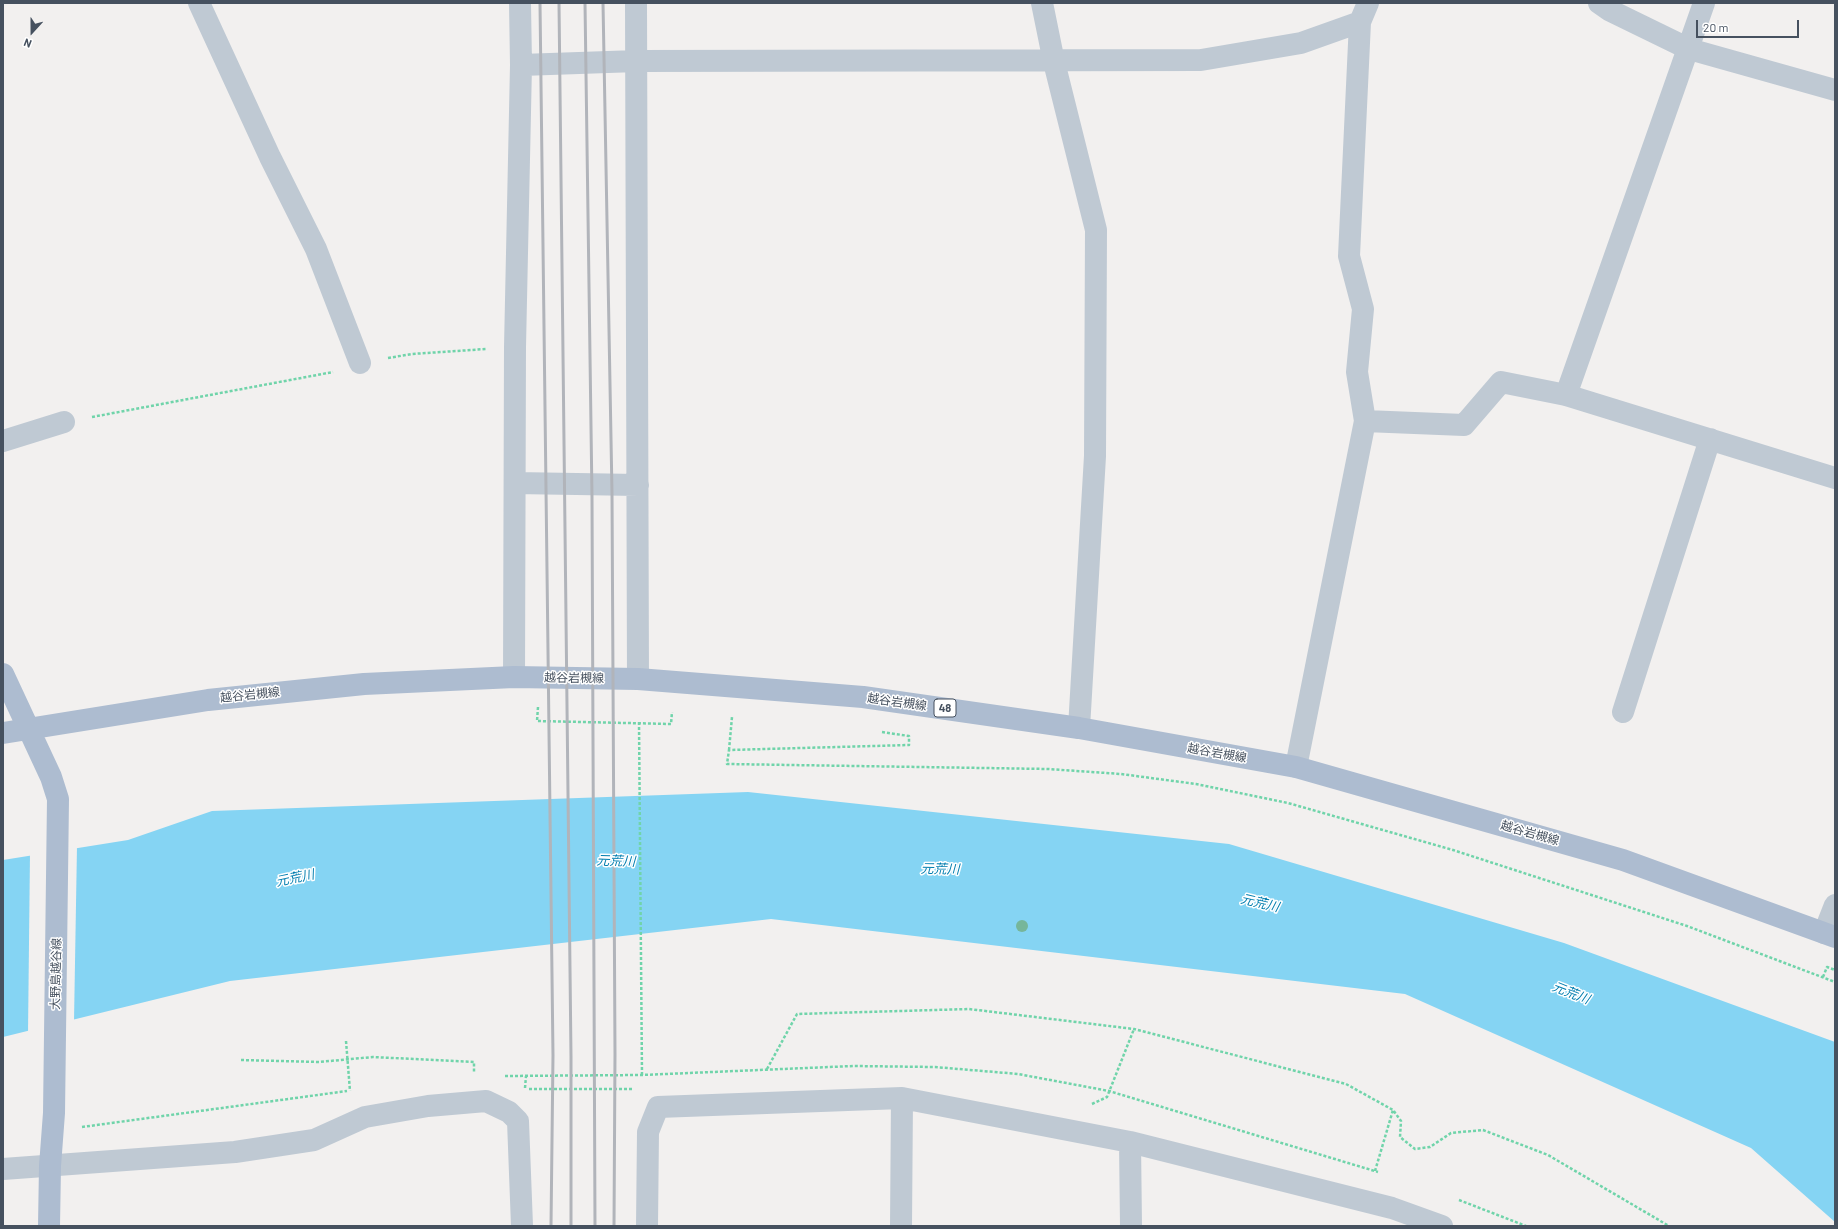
<!DOCTYPE html>
<meta charset="utf-8">
<style>
body{margin:0}
#map{position:relative;width:1838px;height:1229px;overflow:hidden;background:#f2f0ef;font-family:Barlow,sans-serif}
canvas{display:block}
.frame{position:absolute;inset:0;border:4px solid #46515f;pointer-events:none}
.north{position:absolute;left:12px;top:12px;width:40px;height:40px;-webkit-text-stroke:3px #fff;paint-order:stroke;rotate:201deg;font-size:11px;font-weight:700;line-height:16px;text-align:center;color:#46515f}
.north::after{content:'';display:block;margin:auto;width:14px;height:18px;background:#46515f;clip-path:polygon(50% 0,100% 100%,50% 72%,0 100%)}
.scale{position:absolute;left:1696px;top:20px;width:103px;height:18px;box-sizing:border-box;border:2px solid #46515f;border-top:0;padding-left:5px;font-size:12px;line-height:14px;white-space:nowrap;color:#46515f;-webkit-text-stroke:3px #fff;paint-order:stroke}
</style>
<div id="map">
<canvas width="1838" height="1229"></canvas>
<div class="frame"></div>
<div class="north">N</div>
<div class="scale">20 m</div>
</div>
<script>
const ctx = document.querySelector('canvas').getContext('2d');
ctx.lineJoin = 'round';
function fillPath(path, color) { ctx.fillStyle = color; ctx.fill(path, 'evenodd'); }
const shape = rows => new Path2D(rows.map(r => 'M' + r).join(''));
function trace(path, color, width, dash) { ctx.strokeStyle = color; ctx.lineWidth = width; ctx.lineCap = dash ? 'butt' : 'round'; ctx.setLineDash(dash || []); ctx.stroke(path); }
function write(font, color, halo, rows, align = 'center') {
  ctx.font = font + ' Barlow,"Noto Sans JP",sans-serif'; ctx.lineWidth = 3; ctx.setLineDash([]); ctx.textBaseline = 'middle'; ctx.strokeStyle = halo; ctx.fillStyle = color; for (const [text, x, y, turn = 0] of rows) {
    ctx.save(); ctx.translate(x, y); ctx.rotate((+turn || 0) * Math.PI / 180); ctx.textAlign = isNaN(turn) ? turn : align; if (halo) ctx.strokeText(text, 0, 0); ctx.fillText(text, 0, 0); ctx.restore();
  }
}
fillPath(shape([
 [748,792,1229,844,1564,943,1835,1042,1835,1222,1751,1148,1405,994,771,919,230,981,3,1037,3,860,128,840,212,811]
]), '#85d4f3');
fillPath(shape([
 [77,846,74,1021,28,1033,30,853]
]), '#f2f0ef');
trace(shape([
 [388,358,412,354,486,349],
 [92,417,333,372],
 [538,707,537,721,671,724,672,712],
 [639,722,642,1075],
 [882,732,909,736,909,745,729,750,727,764,1048,769,1121,774,1196,784,1288,803,1453,850,1687,926,1835,982],
 [729,750,732,717],
 [1823,977,1827,967,1835,970],
 [346,1041,350,1091],
 [241,1060,319,1062,373,1057,474,1062,474,1073],
 [767,1069,797,1014,969,1009,1134,1029,1346,1084,1393,1110,1401,1121,1400,1137,1415,1149,1430,1147,1451,1133,1483,1130,1548,1155,1669,1226],
 [505,1076,642,1075,853,1066,935,1067,1018,1074,1109,1091,1378,1172],
 [525,1088,526,1076],
 [529,1089,634,1089],
 [1092,1104,1107,1097,1134,1029],
 [82,1127,347,1091],
 [1375,1171,1393,1110],
 [1459,1200,1526,1226]
]), '#70d4aa', 2.5, [3, 2]);
trace(shape([
 [199,3,270,157,316,249,360,363],
 [636,3,638,679],
 [1042,3,1054,62,1096,230,1095,456,1079,728],
 [1599,3,1609,10,1689,49,1835,90],
 [521,65,637,61,1201,60,1301,43,1360,22],
 [1566,395,1704,3],
 [1365,421,1464,425,1501,382,1566,395,1835,478],
 [3,441,64,422],
 [515,483,638,485],
 [514,677,515,347,521,65,520,3],
 [1623,712,1710,439],
 [1296,767,1365,421,1357,372,1363,309,1349,256,1360,22,1368,3],
 [1824,933,1835,905],
 [1130,1142,1131,1226],
 [3,1169,235,1152,314,1140,365,1117,428,1106,486,1101,509,1112,518,1121,522,1226],
 [647,1226,648,1132,658,1107,902,1098,1130,1142,1392,1208,1442,1226],
 [901,1226,902,1098]
]), '#bfc9d3', 22);
trace(shape([
 [3,674,51,777,58,799,54,1113,50,1166,49,1226],
 [3,733,208,700,364,684,514,677,638,679,863,697,1079,728,1296,767,1623,860,1835,937]
]), '#adbcd0', 22);
trace(shape([
 [540,3,553,1055,551,1226],
 [559,3,571,1056,571,1226],
 [585,3,592,497,595,1226],
 [603,3,612,493,615,1054,614,1226]
]), '#b1b4ba', 3);
ctx.fillStyle = '#76b69a';
for (const [x, y] of [
 [1022,926]
]) { ctx.beginPath(); ctx.arc(x, y, 6, 0, 2 * Math.PI); ctx.fill(); }
for (const [x, y, w] of [
 [945,708,22]
]) { const box = new Path2D(); box.roundRect(x - w / 2, y - 9, w, 18, 3); ctx.fillStyle = '#fff'; ctx.fill(box); trace(box, '#46515f', 1); }
write('bold 11px', '#46515f', null, [
 ["48",945,708]
]);
write('12px', '#46515f', '#fff', [
 ["越谷岩槻線",574,678,1],
 ["越谷岩槻線",250,695,-6],
 ["越谷岩槻線",897,702,8],
 ["越谷岩槻線",1217,753,10],
 ["越谷岩槻線",1530,833,16],
 ["大野島越谷線",56,974,-89]
]);
write('italic 13px', '#027eaf', '#fff', [
 ["元荒川",616,861,2],
 ["元荒川",940,869,1],
 ["元荒川",295,878,-12],
 ["元荒川",1260,903,13],
 ["元荒川",1571,993,21]
]);
</script>
